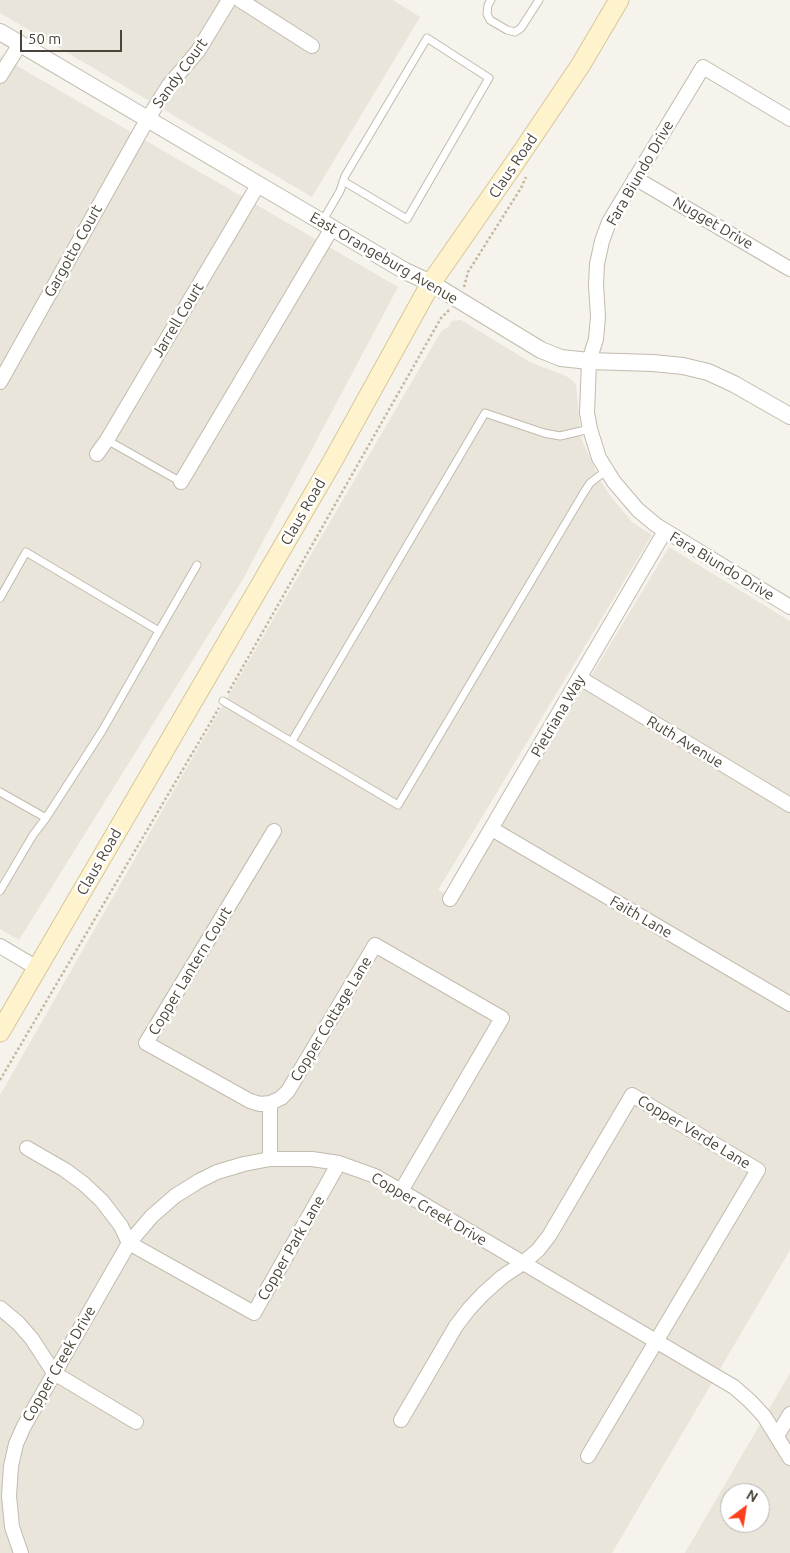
<!DOCTYPE html>
<style>
body{margin:0}
#map{position:relative;width:790px;height:1553px;overflow:hidden;background:#f6f3ec;font-family:Ubuntu,sans-serif}
canvas{display:block}
.north{position:absolute;left:720px;top:1483px;width:50px;height:50px;box-sizing:border-box;background:#fff;border:1px solid #b7b4b0;border-radius:50%;rotate:31deg;font-size:14px;font-weight:700;line-height:20px;text-align:center;color:#4b4439}
.north::after{content:'';display:block;margin:auto;width:18px;height:22px;background:#fc3f1d;clip-path:polygon(50% 0,100% 100%,50% 72%,0 100%)}
.scale{position:absolute;left:20px;top:30px;width:102px;height:22px;box-sizing:border-box;border:2px solid #4b4439;border-top:0;padding-left:6px;font-size:15px;line-height:18px;white-space:nowrap;color:#4b4439;-webkit-text-stroke:4px #fff;paint-order:stroke}
</style>
<div id="map">
<canvas width="790" height="1553"></canvas>
<div class="north">N</div>
<div class="scale">50 m</div>
</div>
<script>
const ctx = document.querySelector('canvas').getContext('2d');
ctx.lineJoin = 'round';
function fillPath(path, color) { ctx.fillStyle = color; ctx.fill(path, 'evenodd'); }
const shape = rows => new Path2D(rows.map(r => 'M' + r).join(''));
function trace(path, color, width, dash) { ctx.strokeStyle = color; ctx.lineWidth = width; ctx.lineCap = dash ? 'butt' : 'round'; ctx.setLineDash(dash || []); ctx.stroke(path); }
function write(font, color, halo, rows, align = 'center') {
  ctx.font = font + ' Ubuntu,sans-serif'; ctx.lineWidth = 5; ctx.setLineDash([]); ctx.textBaseline = 'middle'; ctx.strokeStyle = halo; ctx.fillStyle = color; for (const [text, x, y, turn = 0] of rows) {
    ctx.save(); ctx.translate(x, y); ctx.rotate((+turn || 0) * Math.PI / 180); ctx.textAlign = isNaN(turn) ? turn : align; if (halo) ctx.strokeText(text, 0, 0); ctx.fillText(text, 0, 0); ctx.restore();
  }
}
fillPath(shape([
 [0,0,393,0,420,17,312,197,0,13],
 [0,56,398,287,243,579,19,940,0,929],
 [461,320,530,362,566,376,573,381,576,385,581,438,599,478,609,494,632,522,652,535,438,890,456,899,669,547,790,621,790,1250,612,1553,0,1553,0,1095,198,748,442,330,448,327,452,321],
 [790,1373,790,1553,685,1553],
 [730,1493,760,1493,760,1523,730,1523]
]), '#eae5da');
const service = shape([
 [491,0,488,5,487,14,490,20,507,30,515,32,521,28,539,0],
 [322,222,340,191,345,176,427,38,489,78,407,219,343,181],
 [107,440,181,482],
 [0,598,26,552,159,631,102,731,46,818,33,835,0,891],
 [159,631,197,565],
 [223,701,398,805,583,494,590,483,607,470],
 [292,741,485,413,544,433,560,436,590,429],
 [0,792,46,818]
]);
const minor = shape([
 [240,0,312,46],
 [0,76,20,44],
 [790,119,703,67,609,222,602,241,597,264,596,285,598,317,596,339,589,361,587,413,590,429,599,458,614,482,638,510,656,525,790,607],
 [635,178,790,269],
 [0,382,147,120,169,85,198,51,229,0],
 [97,454,107,440,258,185],
 [181,482,332,228],
 [580,678,790,805],
 [492,829,790,1004],
 [274,831,146,1043,250,1101,260,1104,270,1103,281,1098,288,1091,375,945,502,1018,401,1191],
 [450,899,665,531],
 [0,946,37,968],
 [27,1148,65,1170,84,1184,102,1201,121,1226,129,1243],
 [270,1159,270,1103],
 [129,1243,254,1313,339,1163],
 [0,1308,18,1323,32,1339,54,1373],
 [54,1373,136,1422],
 [401,1420,456,1326,469,1309,483,1294,502,1277,523,1263,538,1250,549,1236,632,1095,758,1170,588,1456],
 [777,1436,790,1414],
 [21,1553,12,1527,9,1496,11,1466,16,1444,24,1426,129,1243,152,1216,175,1196,199,1181,217,1172,244,1164,270,1159,312,1159,339,1163,375,1176,401,1191,734,1387,750,1401,764,1416,790,1458]
]);
const tertiary = shape([
 [0,32,405,271,431,283,541,350,561,358,589,361,653,363,683,366,708,372,734,384,790,416]
]);
const secondary = shape([
 [0,1032,331,464,431,283,516,161,580,66,619,0]
]);
trace(service, '#c2bbae', 9);
trace(minor, '#c2bbae', 16);
trace(tertiary, '#c2bbae', 18);
trace(secondary, '#d6c79b', 21);
trace(shape([
 [464,287,468,272,521,188,526,177],
 [228,693,441,318,449,310],
 [0,1080,219,708]
]), '#c4b79f', 2.5, [2.5, 2.5]);
trace(service, '#fff', 7);
trace(minor, '#fff', 14);
trace(tertiary, '#fff', 16);
trace(secondary, '#fff3cd', 19);
write('15px', '#4b4439', '#fff', [
 ["Sandy Court",180,73,-54],
 ["Claus Road",513,166,-56],
 ["Fara Biundo Drive",640,173,-60],
 ["Nugget Drive",713,223,30],
 ["Gargotto Court",73,251,-61],
 ["East Orangeburg Avenue",384,258,30],
 ["Jarrell Court",178,320,-59],
 ["Claus Road",303,512,-60],
 ["Fara Biundo Drive",722,566,31],
 ["Pietriana Way",558,716,-60],
 ["Ruth Avenue",685,742,31],
 ["Claus Road",99,862,-60],
 ["Faith Lane",641,917,30],
 ["Copper Lantern Court",190,971,-59],
 ["Copper Cottage Lane",331,1019,-59],
 ["Copper Verde Lane",694,1132,31],
 ["Copper Creek Drive",429,1209,30],
 ["Copper Park Lane",291,1248,-60],
 ["Copper Creek Drive",59,1364,-60]
]);
</script>
